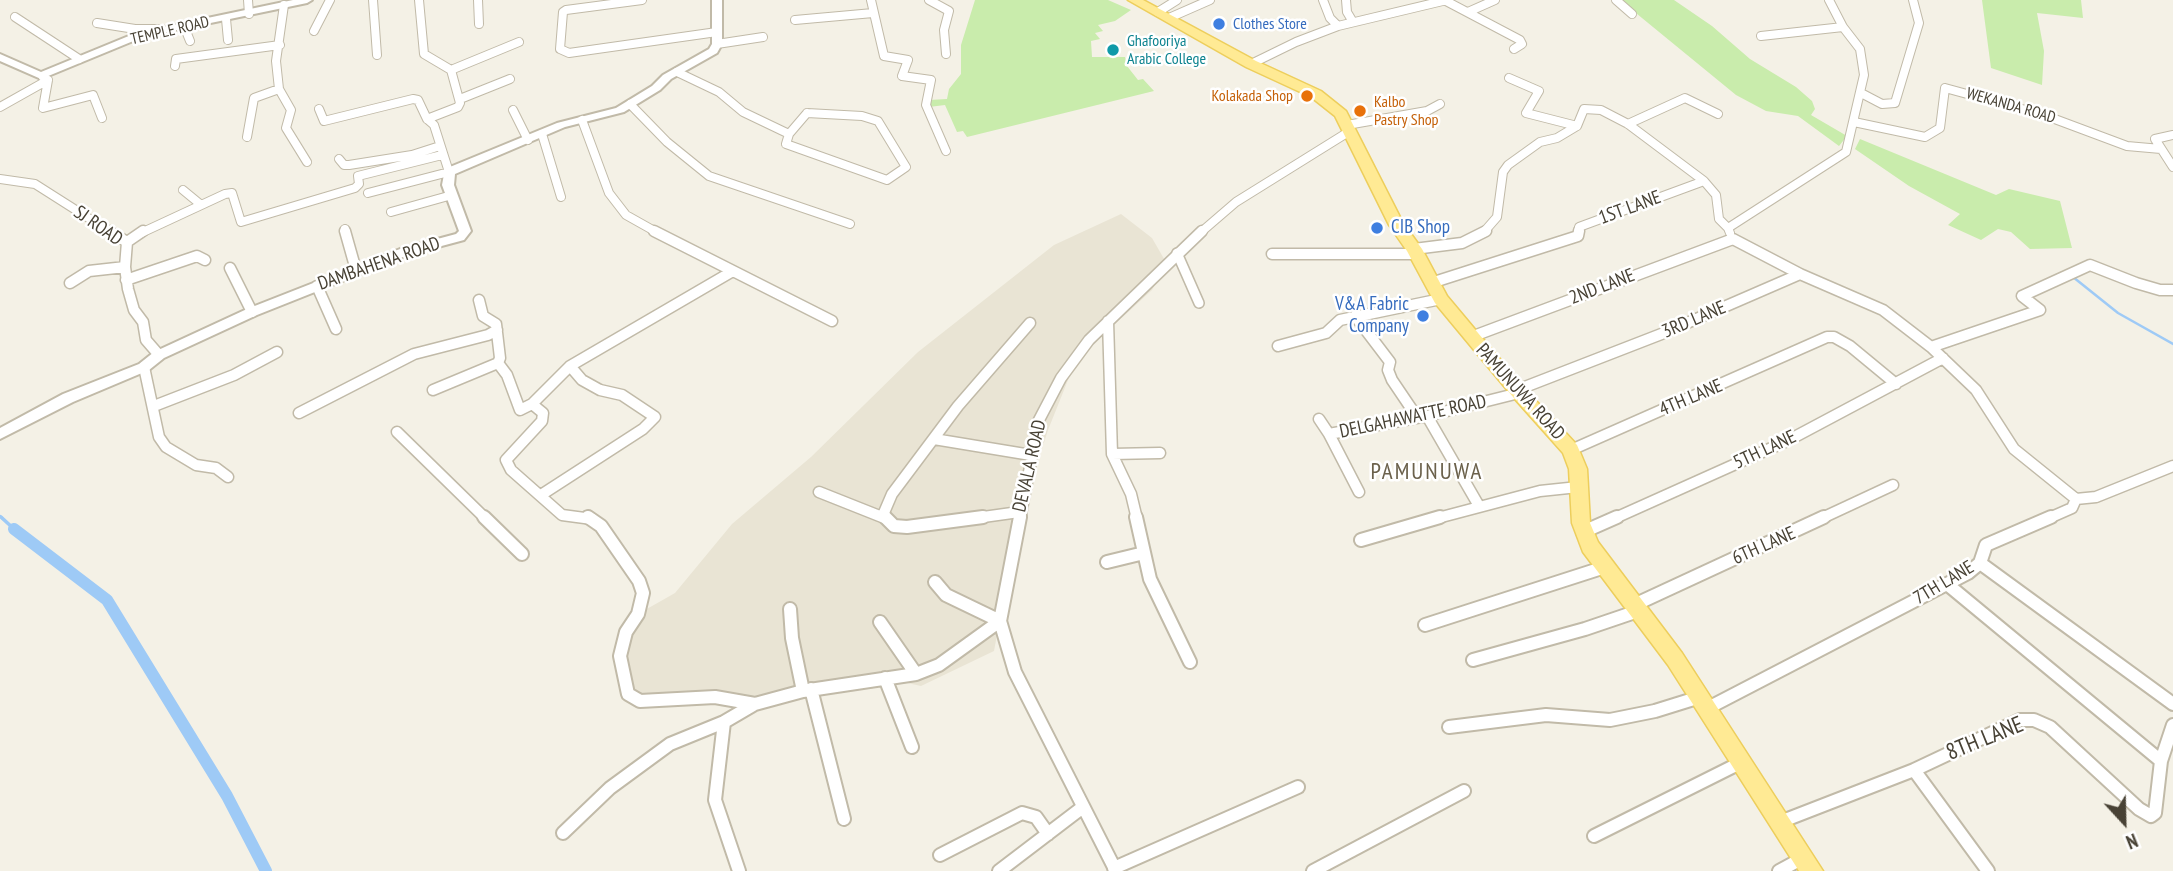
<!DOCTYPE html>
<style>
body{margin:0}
#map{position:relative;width:2173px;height:871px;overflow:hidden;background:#f4f1e6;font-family:"PT Sans Narrow",sans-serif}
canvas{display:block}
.north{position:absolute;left:2089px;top:787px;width:70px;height:70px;-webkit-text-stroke:5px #fff;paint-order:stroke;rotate:158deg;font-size:19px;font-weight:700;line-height:28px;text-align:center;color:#484235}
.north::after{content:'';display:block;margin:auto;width:24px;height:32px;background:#484235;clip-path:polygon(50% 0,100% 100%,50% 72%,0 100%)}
</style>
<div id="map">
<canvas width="2173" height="871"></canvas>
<div class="north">N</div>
</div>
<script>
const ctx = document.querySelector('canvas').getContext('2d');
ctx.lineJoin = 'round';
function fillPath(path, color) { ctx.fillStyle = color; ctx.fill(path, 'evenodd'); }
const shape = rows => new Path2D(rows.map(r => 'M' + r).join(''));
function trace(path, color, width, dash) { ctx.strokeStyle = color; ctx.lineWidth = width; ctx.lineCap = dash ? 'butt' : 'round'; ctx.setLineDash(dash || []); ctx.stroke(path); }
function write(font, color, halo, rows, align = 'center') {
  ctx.font = font + ' "PT Sans Narrow",sans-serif'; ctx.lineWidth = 5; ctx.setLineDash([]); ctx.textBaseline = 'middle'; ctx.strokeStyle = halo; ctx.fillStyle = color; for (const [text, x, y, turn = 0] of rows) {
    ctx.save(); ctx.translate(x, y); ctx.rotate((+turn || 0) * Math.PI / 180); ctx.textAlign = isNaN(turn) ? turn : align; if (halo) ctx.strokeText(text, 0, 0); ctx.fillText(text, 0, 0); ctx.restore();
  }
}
fillPath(shape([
 [1121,214,1152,238,1167,264,1152,290,1076,360,1048,430,1017,527,994,651,921,686,885,678,755,704,632,698,620,656,638,614,675,593,732,524,811,457,918,352,1054,245]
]), '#e9e4d4');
fillPath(shape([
 [975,0,1108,0,1131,10,1115,21,1098,25,1103,31,1095,33,1100,39,1091,41,1092,57,1125,57,1127,66,1138,80,1143,79,1154,91,967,137,963,131,957,132,945,105,929,107,929,100,947,99,949,89,961,74,961,45],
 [1620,0,1674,0,1712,26,1750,59,1796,87,1812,101,1815,109,1811,115,1847,136,1839,146,1798,116,1766,111,1736,95],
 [1982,0,2081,0,2083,18,2037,13,2044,51,2042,85,1991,68],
 [1860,139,1996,195,2009,189,2060,201,2072,248,2030,249,2011,232,1998,229,1981,240,1948,225,1960,214,1909,186,1855,149]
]), '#c9ecac');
trace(shape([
 [2073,277,2118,313,2173,344],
 [0,516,3,519]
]), '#9ecaf6', 2.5);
trace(shape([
 [1,517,14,529]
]), '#9ecaf6', 3.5);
trace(shape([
 [14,529,107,600,227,796,266,871]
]), '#9ecaf6', 12);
const pedestrian = shape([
 [1177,253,1199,303]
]);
const minorFar2 = shape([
 [248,0,249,14],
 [373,0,377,55],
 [419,0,424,54,451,70,460,103,458,107,427,119],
 [478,0,479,24],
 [642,0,566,10,563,12,560,49,569,53,717,32],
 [871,0,884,56,908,60,902,76,931,80,926,105,946,151],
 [929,0,949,11,944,30,946,54],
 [1323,0,1330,18,1338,26],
 [1346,0,1347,12,1353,22],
 [1616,0,1632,14],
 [1446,1,1520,40,1522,44,1514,49],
 [1158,12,1177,0],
 [1468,12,1495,0],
 [15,17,79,59],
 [1169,18,1210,0],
 [226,19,228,40],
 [795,20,873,13],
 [97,23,135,29,162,29],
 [184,26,190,41],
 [314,31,330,0],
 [1761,36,1843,27],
 [717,44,763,37],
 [1251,64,1296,42,1338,26,1447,0],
 [175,66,176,59,280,45],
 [451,70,519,42],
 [677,72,719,92,743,112,789,134],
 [1509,78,1539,91,1526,113,1577,126],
 [48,80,43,108,93,95,102,118],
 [279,89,291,110,286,128,307,162],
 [1861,93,1882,104,1895,103,1919,23,1913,0],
 [460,99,510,79],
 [630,104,667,142,709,176,850,224],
 [0,107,48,80,43,77],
 [319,109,324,121,413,99,418,100,427,119,434,125,449,172,368,193],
 [513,110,528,140],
 [807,113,862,116,878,121,906,167,887,180,786,144,789,134,807,113],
 [582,120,609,193,626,215,658,233],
 [1854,122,1925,137,1940,128,1945,88,2044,115,2127,146,2161,149],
 [1628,124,1685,98,1718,114],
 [1347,125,1427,111,1440,104],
 [542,134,561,197],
 [2173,135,2155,139,2173,167],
 [247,137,254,98,279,89,276,61,284,5],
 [339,159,344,165,349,165,412,155,440,146],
 [0,179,35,184,112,233],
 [183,190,200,204],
 [391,212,452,195],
 [345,229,346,233],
 [141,233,225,194,232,193,241,222,355,188,359,184,358,176,442,155],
 [1200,233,1236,202,1350,131],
 [1483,233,1497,217,1503,172,1508,165,1540,142,1557,138,1577,126,1584,109,1601,110,1628,124,1704,181],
 [1578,233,1579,227,1704,181,1716,195,1719,219,1728,228],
 [1730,233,1728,228,1846,152,1864,75,1860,49,1843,27,1829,0]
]);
const minorFar1 = shape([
 [109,231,127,242,125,267,128,289,134,310,143,322,146,340,159,355],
 [345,231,356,270],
 [654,231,832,321],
 [127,242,143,231],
 [1414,249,1462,243,1486,231],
 [1272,254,1417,254],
 [230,268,252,312],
 [1800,274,1883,310,1931,347,1976,390,2014,449,2076,499],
 [126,280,197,256,205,260],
 [70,283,89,271,125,267],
 [1431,283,1578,236,1579,231],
 [317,286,336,329],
 [479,300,483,316,496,324,500,358,498,363],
 [1355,316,1390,362,1388,370,1392,380,1417,417],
 [1108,321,1112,454,1131,494,1137,519],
 [1471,337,1733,239],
 [1278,346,1326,333,1340,320,1441,299],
 [1931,347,2040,310,2022,296,2090,265,2136,283,2160,290,2173,290],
 [144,367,159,437,166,447,196,465,216,468,228,477],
 [433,390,498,363,507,375,520,410,532,404],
 [1517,390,1664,333,1800,274,1733,239],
 [154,406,234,375,277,352],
 [299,413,414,354,488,335,497,330],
 [1427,416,1479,506],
 [1319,419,1329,434],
 [397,432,486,519],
 [934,439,1031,455],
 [1571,450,1827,337,1834,337,1850,346,1896,384],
 [1112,454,1160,453],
 [819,492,887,519],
 [1359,492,1329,434,1427,416,1519,393],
 [541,495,643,429,655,417,622,395,600,390,582,380,570,366],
 [2076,499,2096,497,2173,466],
 [883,515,892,494,958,406,1030,323],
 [592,519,562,515,511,470,506,460,542,421,543,413,532,404,570,366,733,271],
 [969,519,1019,512],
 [1020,519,1039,420,1061,378,1089,340,1202,231],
 [1434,519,1540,491,1578,487],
 [1613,519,1787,441,1943,358],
 [1820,519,1893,485],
 [2047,519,2072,508,2076,499]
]);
const minor = shape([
 [484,517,522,554],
 [588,517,601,526,639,581,643,593,638,614,626,632,620,656,628,694,640,701,715,697,755,704,803,691,916,674,939,665,1000,621,946,595,935,582],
 [885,517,894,526,907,527,983,517],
 [1020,517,1000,621,1015,672,1116,871],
 [1136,517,1150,579,1190,662],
 [1583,532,1617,517],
 [1361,540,1440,517],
 [1107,562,1144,553],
 [1980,563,2173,704],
 [1634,605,1824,517],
 [790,609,792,638,803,691],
 [880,622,916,674],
 [1425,625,1605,567],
 [1473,660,1585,629,1638,611],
 [885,678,912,747],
 [811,689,844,819],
 [1708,708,1968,573,1980,563,1986,545,2051,517],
 [724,722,715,800,739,871],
 [1449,727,1546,715,1610,720,1655,711,1700,697],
 [2161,761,2173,725],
 [1914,770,1988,871],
 [1780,822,1914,770,2020,720,2034,720,2050,727,2139,809,2151,816,2155,813,2161,761,1947,584],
 [563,833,610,788,670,744,724,722,753,705],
 [1594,836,1740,763],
 [940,855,1022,813,1036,817,1048,834],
 [1114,868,1298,787],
 [999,871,1083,807],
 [1313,871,1464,791],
 [1779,871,1803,858]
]);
const tertiary = shape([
 [293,0,312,0,307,3,143,37,41,79,0,61,0,54,41,72,136,33,293,0],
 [712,0,722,0,722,44,717,53,671,79,660,90,624,112,565,127,455,174,454,185,471,231,464,240,408,255,257,315,164,358,149,370,73,402,0,439,0,428,63,394,139,364,154,352,247,309,400,249,456,234,459,231,442,185,445,169,557,123,616,108,652,86,663,75,709,49,712,44,712,0]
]);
const primary = shape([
 [1128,0,1143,0,1256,61,1321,91,1346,111,1403,223,1422,249,1447,296,1525,389,1577,445,1587,469,1590,523,1598,542,1682,653,1823,871,1799,871,1668,665,1583,552,1572,523,1569,469,1563,453,1513,397,1435,303,1407,251,1389,225,1335,116,1311,97,1246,67,1128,0]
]);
trace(pedestrian, '#c1baa8', 12);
trace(minorFar2, '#c1baa8', 10);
trace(minorFar1, '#c1baa8', 13);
trace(minor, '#c1baa8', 16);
trace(tertiary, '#c1baa8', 4);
trace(primary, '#edce5c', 3);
trace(pedestrian, '#fff', 9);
trace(minorFar2, '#fff', 8);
trace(minorFar1, '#fff', 10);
trace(minor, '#fff', 12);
fillPath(tertiary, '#fff');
fillPath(primary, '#ffea94');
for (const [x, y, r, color] of [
 [1219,24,7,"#3f7fe0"],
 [1113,50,7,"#0f9aa8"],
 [1307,96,7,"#e8710a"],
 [1360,111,7,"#e8710a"],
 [1377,228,7,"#3f7fe0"],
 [1423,316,7,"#3f7fe0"]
]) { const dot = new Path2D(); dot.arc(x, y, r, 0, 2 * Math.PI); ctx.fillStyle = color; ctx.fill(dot); trace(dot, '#fff', 2.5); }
write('16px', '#366cbe', '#fff', [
 ["Clothes Store",1233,24]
], 'left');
write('16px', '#484235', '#fff', [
 ["TEMPLE ROAD",170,31,-13],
 ["WEKANDA ROAD",2011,106,16]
]);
write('16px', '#0d838f', '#fff', [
 ["Ghafooriya",1127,41],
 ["Arabic College",1127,59]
], 'left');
write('16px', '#c56008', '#fff', [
 ["Kolakada Shop",1293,96],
 ["Kalbo",1374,102,"left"],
 ["Pastry Shop",1374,120,"left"]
], 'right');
write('19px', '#484235', '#fff', [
 ["1ST LANE",1630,208,-20],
 ["SJ ROAD",98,226,35],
 ["DAMBAHENA ROAD",379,264,-19],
 ["2ND LANE",1602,287,-21],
 ["3RD LANE",1694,320,-23],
 ["PAMUNUWA ROAD",1520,392,48],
 ["4TH LANE",1691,398,-23],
 ["DELGAHAWATTE ROAD",1413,417,-12],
 ["5TH LANE",1765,450,-25],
 ["DEVALA ROAD",1030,466,-77],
 ["6TH LANE",1764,546,-24],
 ["7TH LANE",1944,583,-31]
]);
write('19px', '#366cbe', '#fff', [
 ["CIB Shop",1391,228],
 ["V&A Fabric",1409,305,"right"],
 ["Company",1409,327,"right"]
], 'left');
ctx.letterSpacing = '2px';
write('23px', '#6b614b', '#fff', [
 ["PAMUNUWA",1427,472]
]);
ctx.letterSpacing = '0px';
write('23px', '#484235', '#fff', [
 ["8TH LANE",1985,739,-22]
]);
</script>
